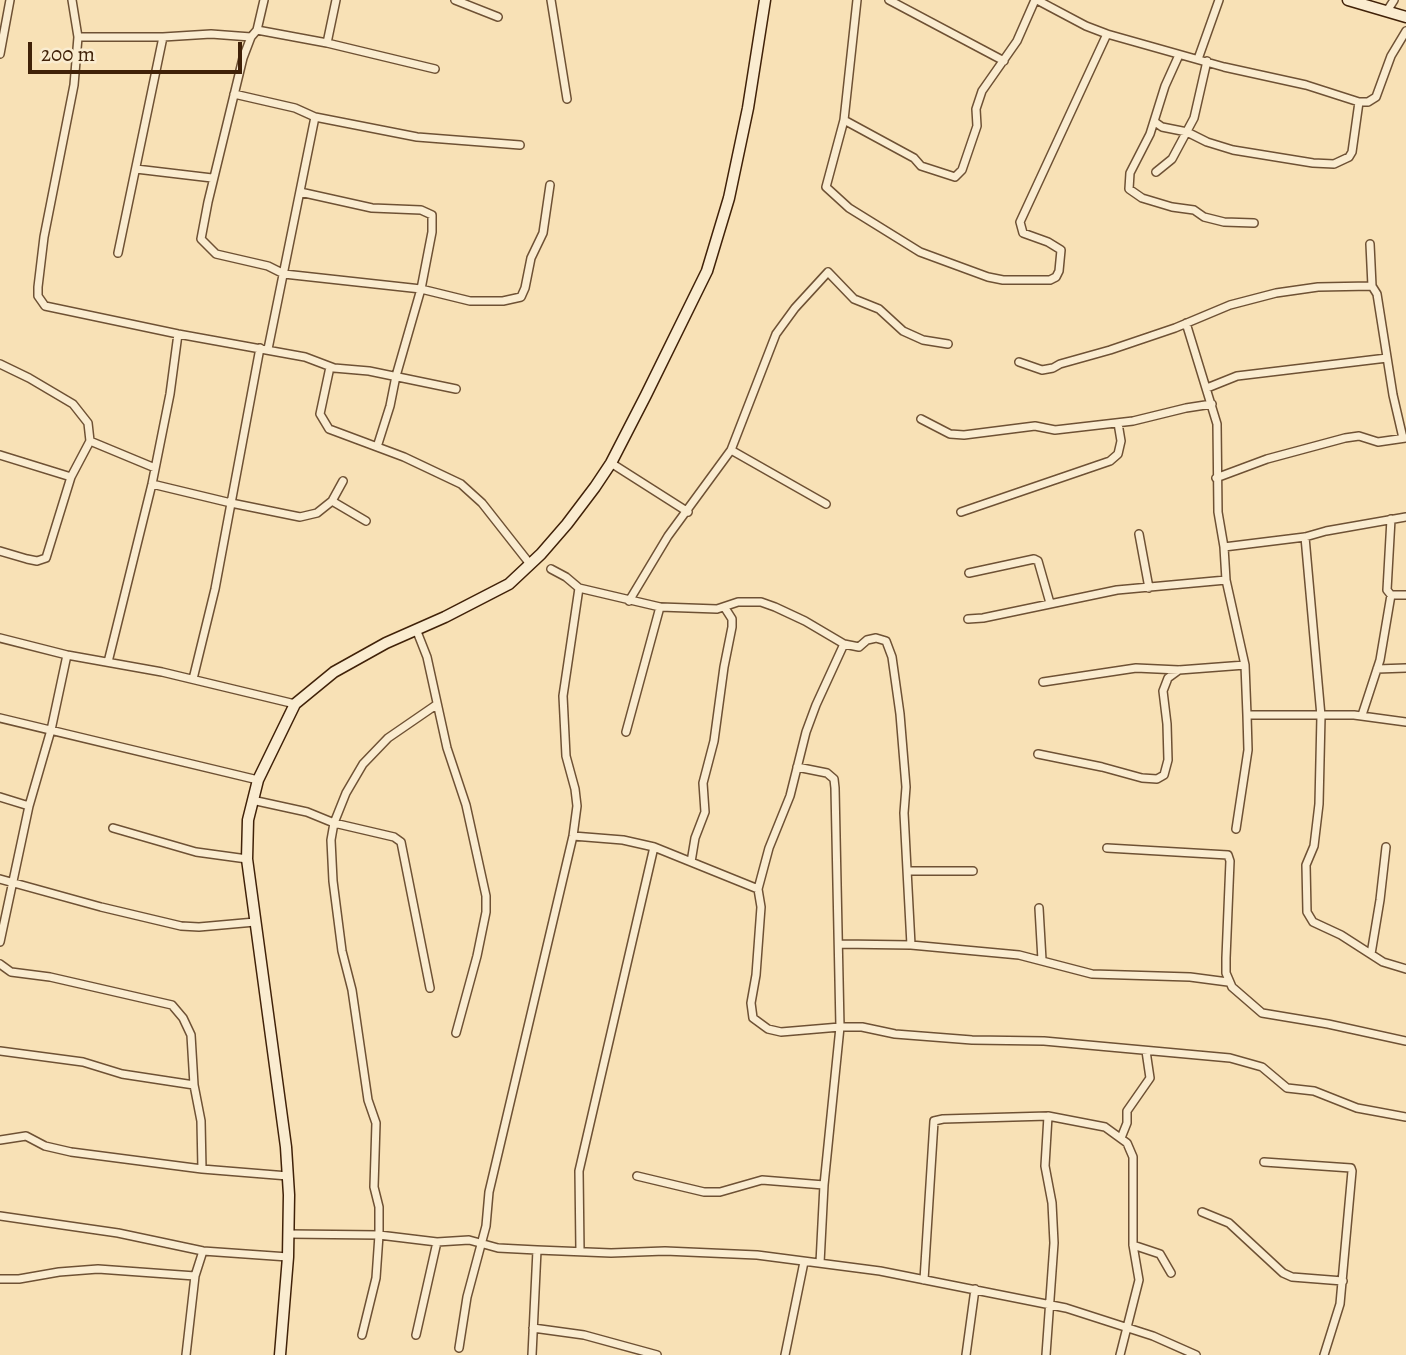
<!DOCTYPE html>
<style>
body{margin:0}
#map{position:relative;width:1406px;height:1355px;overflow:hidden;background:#f8e1b6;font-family:Alegreya,serif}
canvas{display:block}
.scale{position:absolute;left:28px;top:42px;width:214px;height:32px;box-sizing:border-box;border:4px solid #402108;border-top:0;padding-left:9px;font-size:21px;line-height:24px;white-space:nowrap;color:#402108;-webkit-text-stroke:5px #faecd0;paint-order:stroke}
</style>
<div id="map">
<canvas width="1406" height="1355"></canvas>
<div class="scale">200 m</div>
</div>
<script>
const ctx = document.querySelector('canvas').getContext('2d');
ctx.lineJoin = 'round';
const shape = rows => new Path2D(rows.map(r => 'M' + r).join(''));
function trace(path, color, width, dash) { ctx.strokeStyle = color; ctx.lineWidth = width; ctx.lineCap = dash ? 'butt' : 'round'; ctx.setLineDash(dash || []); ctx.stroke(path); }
const street = shape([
 [72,0,78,37,74,85,44,237,38,287,38,296,45,306,178,334,305,357,334,368,369,371,456,389],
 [264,0,257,30,251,37,243,58,208,202,201,239,216,254,268,266,284,274,421,289,470,301,503,301,521,297,525,288,531,258,543,233,550,185],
 [455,0,498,17],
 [551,0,567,99],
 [857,0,844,120,826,187,849,208,920,252,988,277,1003,280,1050,280,1056,277,1059,271,1061,250,1048,242,1023,233,1020,222,1107,34],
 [889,0,1004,61],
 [1037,0,1086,26,1107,34,1224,67,1306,85,1359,102,1368,102,1376,97,1391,56,1406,31],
 [1387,11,1394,0],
 [257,30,327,43,435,69],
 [78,37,163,37,211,34,251,37],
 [327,43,336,0],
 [0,54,10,0],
 [1179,55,1165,86,1150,134,1130,173,1129,189,1142,198,1172,207,1194,210,1204,217,1224,222,1254,223],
 [1198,59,1219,0],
 [234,94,295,108,315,117,417,137,520,145],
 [844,120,914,158,921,166,955,177,962,170,977,126,976,109,982,91,1017,41,1035,0],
 [1155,122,1162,127,1187,132,1207,142,1233,150,1313,163,1334,164,1349,157,1352,152,1359,102],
 [136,169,212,178],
 [1156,172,1172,159,1194,118,1207,61],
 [300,192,372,208,421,210,432,215,432,232,421,289,396,376,390,406,377,447],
 [1370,244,1372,286,1377,294,1393,395,1403,438],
 [118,253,163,37],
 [1186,323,1217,424,1218,512,1224,547],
 [268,349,315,117],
 [1019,362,1042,370,1053,368,1060,364,1110,350,1175,328,1230,305,1276,293,1318,287,1372,286],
 [0,364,29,378,73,404,88,423,90,441,71,477,46,558,37,561,27,559,0,551],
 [330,367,320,414,329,429,404,457,461,484,482,503,530,564],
 [1207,388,1237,376,1387,358],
 [921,419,950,434,964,435,1035,426,1055,430,1133,421,1186,408,1212,404],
 [90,441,155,468],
 [731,450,826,504],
 [0,455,71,477],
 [611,463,688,512],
 [1216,478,1267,459,1345,438,1359,436,1378,442,1406,438],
 [152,484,231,503,300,517,317,513,332,501,343,481],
 [332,501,366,521],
 [961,512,1110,461,1118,454,1121,441,1118,423],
 [1391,519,1387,590,1391,595,1406,595],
 [1139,534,1149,588],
 [1305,537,1321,716,1319,804,1314,846,1306,865,1307,912,1313,922,1341,935,1383,962,1406,969],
 [551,569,566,577,579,588,660,607,717,609,738,602,761,602,775,607,805,621,844,644],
 [969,573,1034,559,1038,561,1050,603],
 [629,601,668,536,731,450,776,334,795,308,828,272,854,299,879,309,903,331,923,340,948,344],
 [968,619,983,618,1117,590,1226,580],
 [416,629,427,657,447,748,466,805,486,896,486,912,477,956,456,1033],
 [0,638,67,655,162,672,295,704],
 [108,662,152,484,170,394,178,334],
 [1377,669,1406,668],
 [193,679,215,589,260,348],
 [1043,682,1136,668,1179,670,1245,665],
 [436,705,388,738,363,764,346,793,334,823,331,840,333,881,342,951,352,990,368,1100,376,1123,374,1187,379,1207,379,1235,437,1242,469,1240,498,1248,537,1250,611,1253,665,1251,757,1255,880,1271,1066,1308,1153,1336,1196,1355],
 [1247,715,1354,715,1406,722],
 [1362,715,1380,660,1391,595],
 [0,718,258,780],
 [626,732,660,607],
 [1038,754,1102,767,1142,778,1157,779,1164,775,1168,760,1167,724,1163,691,1168,678,1179,670],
 [797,767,827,773,834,779,835,788,840,1027,824,1185,820,1263],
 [0,797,29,806],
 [252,800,307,812,334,823,394,837,401,842,430,988],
 [113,828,196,852,247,859],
 [1236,829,1248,750,1247,715,1245,665,1226,580,1224,547,1305,537,1326,531,1406,517],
 [573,836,623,840,654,847,758,889],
 [1107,848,1228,855,1230,861,1226,958,1226,973,1232,987,1262,1013,1328,1024,1406,1041],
 [691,862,695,838,705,812,703,783,714,741,724,667,732,627,732,619,725,608],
 [909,871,973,871],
 [0,879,101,907,181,926,199,927,255,922],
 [1039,908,1042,960],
 [0,942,29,806,51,730,67,655],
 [840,944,911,945,1019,955,1092,974,1190,977,1228,982],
 [911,945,904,813,906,787,900,714,892,657,886,641,876,638,867,640,859,647,844,644,816,705,806,732,790,796,769,848,758,889,761,907,756,975,751,1003,753,1018,768,1029,781,1032,840,1027,862,1027,895,1034,972,1040,1044,1041,1230,1058,1262,1067,1287,1088,1314,1091,1357,1108,1406,1117],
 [1371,954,1380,900,1386,847],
 [0,964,11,972,50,977,172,1005,183,1018,191,1035,194,1085,201,1121,202,1169],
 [0,1051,83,1062,122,1074,194,1085],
 [1121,1138,1127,1123,1127,1111,1150,1078,1146,1051],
 [0,1140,26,1136,45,1146,71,1152,202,1169,288,1176],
 [1264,1162,1351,1168,1352,1171,1340,1304,1324,1355],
 [637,1176,704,1192,720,1192,762,1180,824,1185],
 [1202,1212,1229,1223,1283,1273,1292,1277,1343,1281],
 [0,1216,118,1233,203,1251,288,1257],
 [288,1234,379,1235,376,1278,362,1335],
 [1133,1245,1160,1254,1171,1273],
 [580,1251,579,1171,654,847],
 [0,1279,19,1279,59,1272,98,1269,195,1276],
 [924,1280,934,1121,943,1119,1048,1116,1105,1127,1127,1143,1133,1157,1133,1245,1139,1280,1120,1355],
 [533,1328,584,1335,657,1355],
 [416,1335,437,1242],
 [459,1348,467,1297,486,1226,489,1192,573,836,577,806,575,789,566,756,563,696,579,588],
 [186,1355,195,1276,203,1251],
 [532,1355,537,1250],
 [785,1355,804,1262],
 [966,1355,975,1289],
 [1046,1355,1054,1243,1052,1203,1045,1166,1048,1116]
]);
const secondary = shape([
 [1348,0,1406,17],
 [280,1355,288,1257,289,1195,286,1147,247,859,248,820,258,780,295,704,334,672,386,643,445,617,509,584,541,554,567,524,595,487,611,463,646,395,707,271,729,198,748,108,765,0]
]);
trace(street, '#6e5134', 10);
trace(secondary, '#402108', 13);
trace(street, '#faecd0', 7);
trace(secondary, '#faecd0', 10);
</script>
